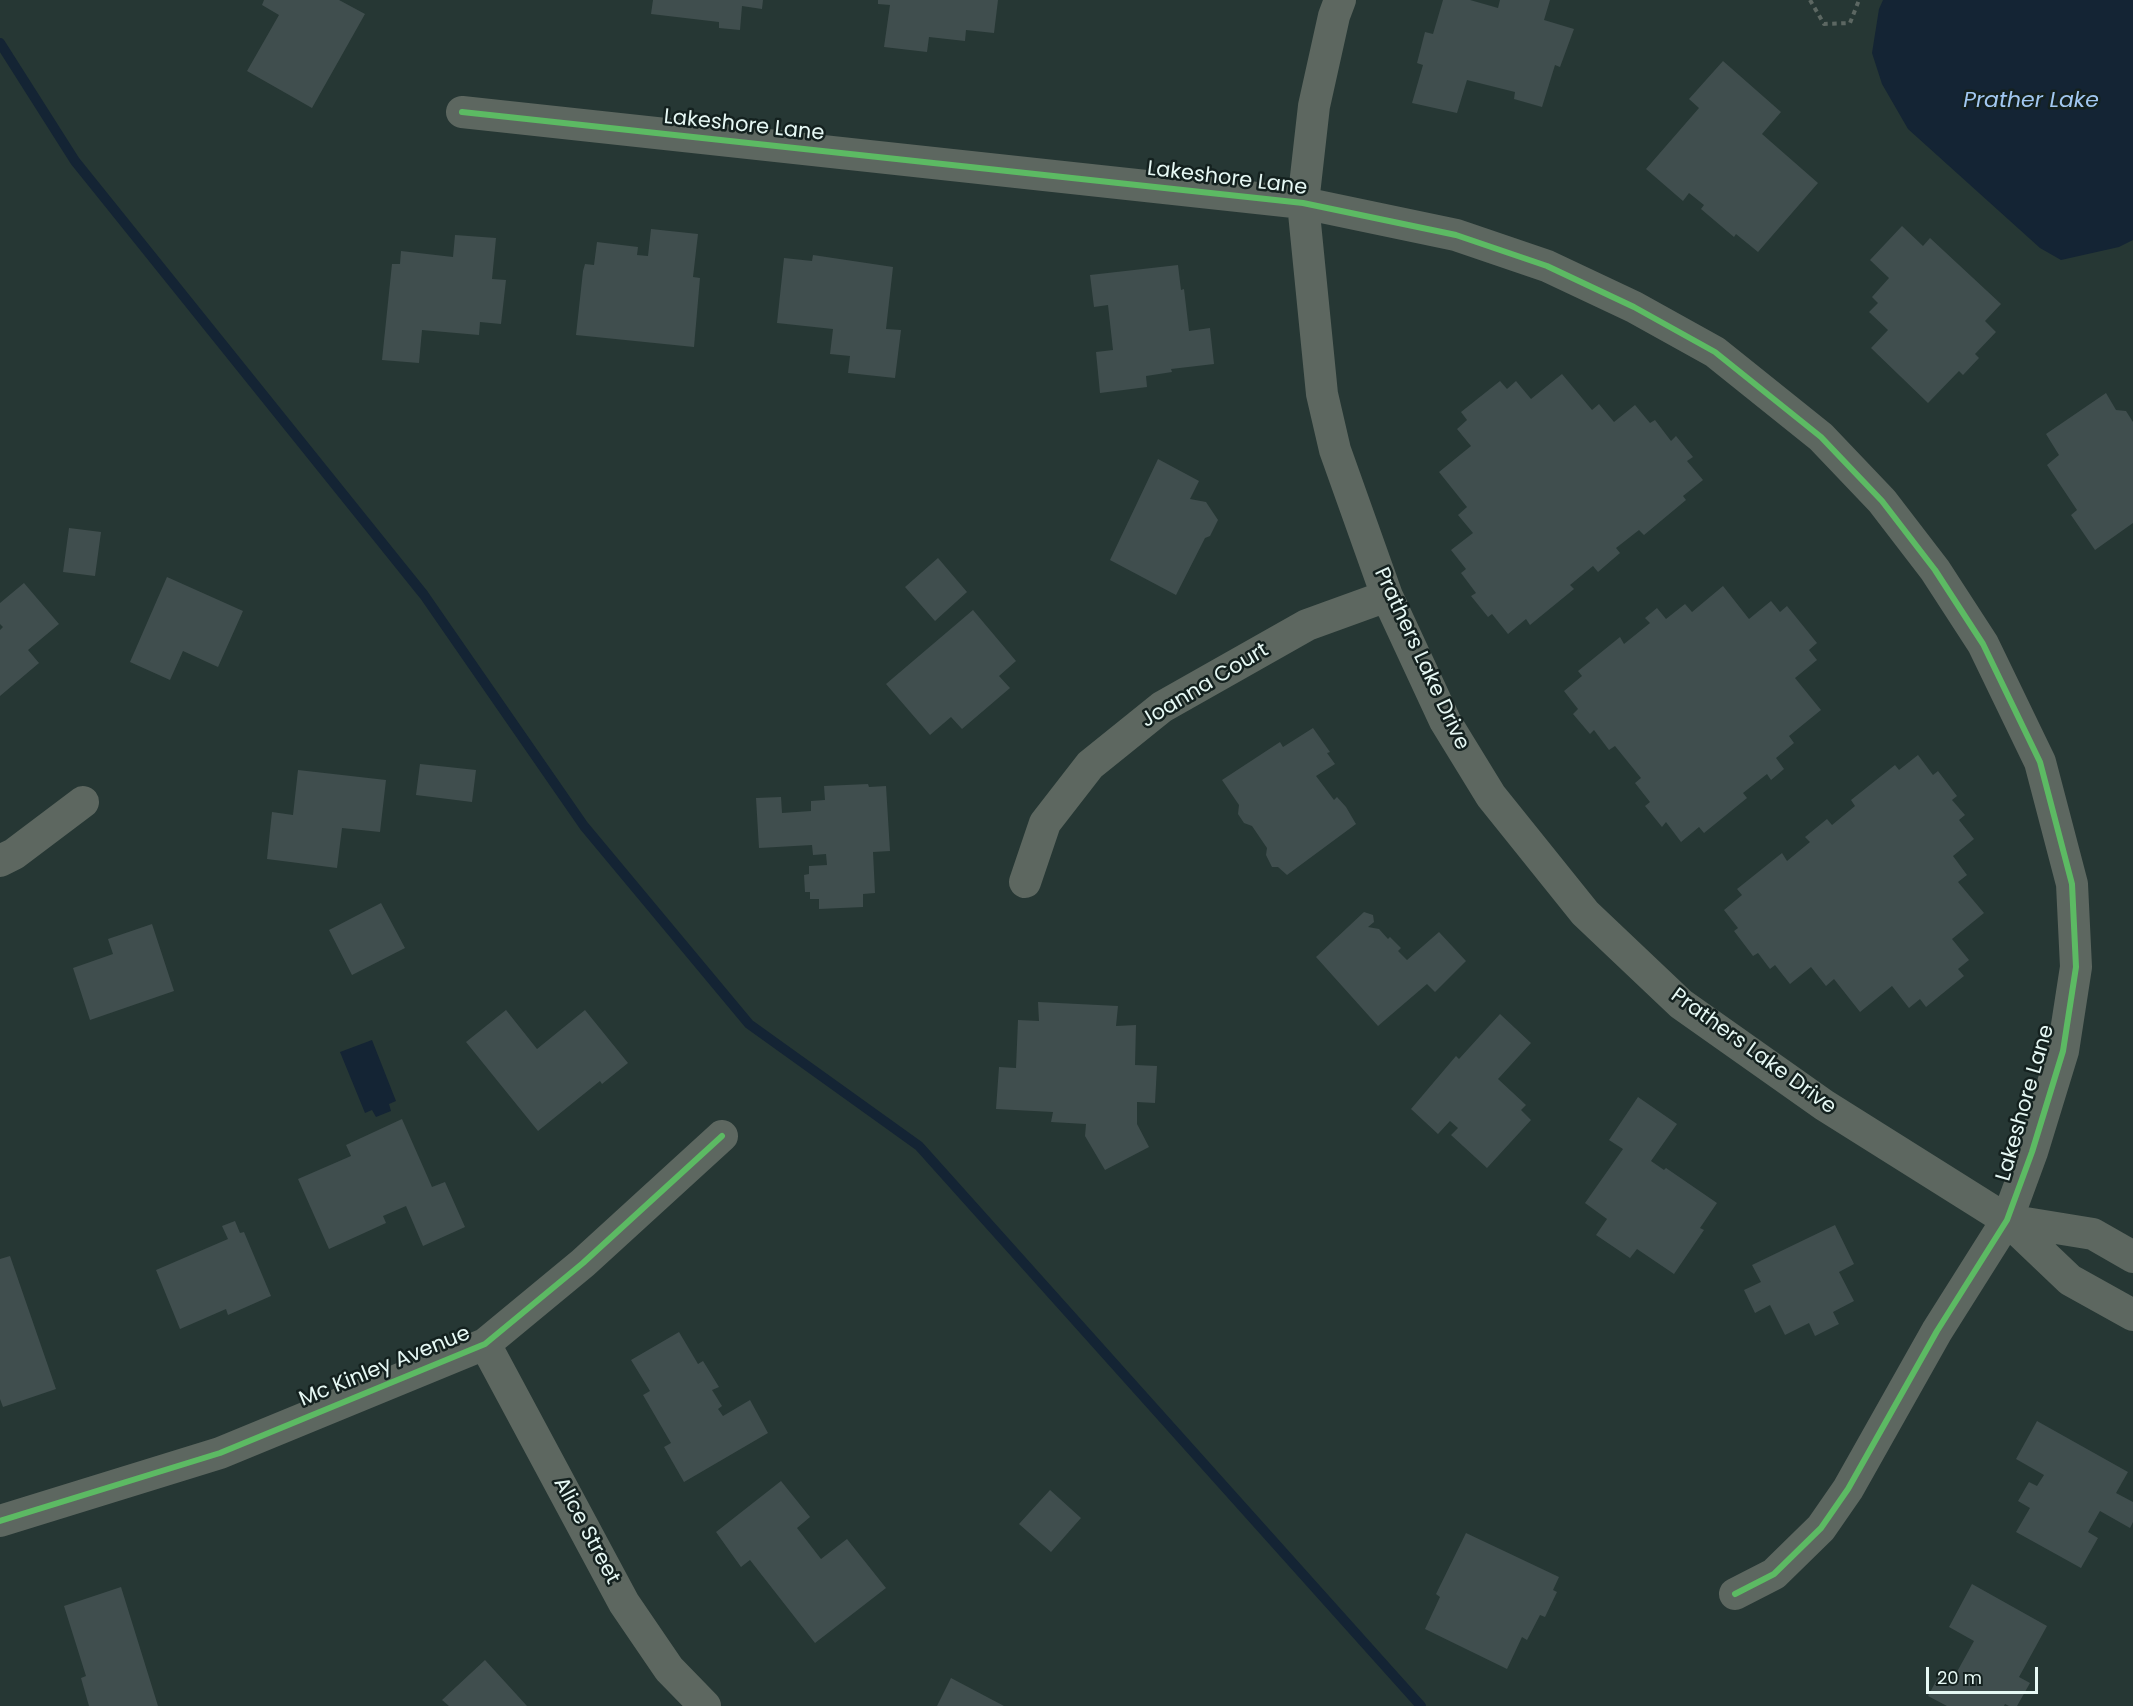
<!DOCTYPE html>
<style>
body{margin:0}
#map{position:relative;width:2133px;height:1706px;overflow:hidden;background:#263734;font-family:Poppins,sans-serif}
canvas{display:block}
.scale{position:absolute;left:1926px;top:1667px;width:112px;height:27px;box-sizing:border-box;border:3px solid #e6f8f4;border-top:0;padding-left:8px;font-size:18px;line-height:21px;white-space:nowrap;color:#e6f8f4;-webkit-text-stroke:4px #14211f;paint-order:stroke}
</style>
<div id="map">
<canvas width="2133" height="1706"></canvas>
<div class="scale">20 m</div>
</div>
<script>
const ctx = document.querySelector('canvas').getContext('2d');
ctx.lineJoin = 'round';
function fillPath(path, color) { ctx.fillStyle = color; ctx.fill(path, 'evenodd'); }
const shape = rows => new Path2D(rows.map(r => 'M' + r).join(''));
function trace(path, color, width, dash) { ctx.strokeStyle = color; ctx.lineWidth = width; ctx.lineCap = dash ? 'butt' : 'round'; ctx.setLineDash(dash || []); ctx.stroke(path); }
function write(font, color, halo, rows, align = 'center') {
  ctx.font = font + ' Poppins,sans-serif'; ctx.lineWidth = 5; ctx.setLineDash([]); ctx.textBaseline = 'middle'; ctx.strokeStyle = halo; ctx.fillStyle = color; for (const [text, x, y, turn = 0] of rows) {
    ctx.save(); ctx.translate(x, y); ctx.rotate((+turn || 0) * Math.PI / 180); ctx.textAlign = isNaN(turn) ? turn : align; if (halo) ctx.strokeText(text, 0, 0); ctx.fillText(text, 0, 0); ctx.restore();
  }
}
fillPath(shape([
 [1883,0,2133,0,2133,240,2119,247,2061,260,2040,248,1908,129,1882,84,1872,53,1879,9],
 [372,1040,396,1101,389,1104,391,1111,376,1117,372,1110,365,1113,340,1052]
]), '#142434');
trace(shape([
 [0,43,75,161,424,595,584,826,749,1024,919,1146,1421,1706]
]), '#142434', 10);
fillPath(shape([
 [264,0,339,0,365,14,312,108,247,71,279,15,262,5],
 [653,0,763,0,762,9,742,6,740,30,719,28,719,22,651,14],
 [878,0,998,0,994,33,966,30,965,41,929,37,927,52,884,47,890,5,878,4],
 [1443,0,1470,0,1498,8,1500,0,1550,0,1544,20,1574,29,1560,67,1555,65,1542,107,1514,99,1515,92,1467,80,1457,113,1412,103,1423,65,1417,63,1425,32,1433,34],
 [1723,61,1781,112,1762,134,1818,183,1758,252,1736,234,1734,237,1701,209,1704,205,1689,193,1683,201,1646,169,1699,108,1689,99],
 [1902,226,1923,246,1930,238,2001,304,1985,321,1996,332,1975,354,1979,358,1963,375,1959,371,1928,403,1871,348,1888,330,1869,312,1878,303,1872,297,1889,278,1870,260],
 [651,229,698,234,693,277,700,278,694,347,576,335,583,271,585,264,594,265,597,242,638,247,637,255,648,256],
 [455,235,496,238,492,279,506,280,501,324,480,322,479,335,422,330,419,363,382,360,392,264,400,264,401,251,453,257],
 [813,255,893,267,886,329,901,330,895,378,848,373,850,356,830,354,833,329,777,323,784,258,812,261],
 [1178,265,1181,290,1184,289,1189,331,1210,328,1214,364,1171,369,1172,372,1146,376,1147,387,1100,393,1096,352,1113,350,1108,305,1094,307,1090,275],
 [1562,374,1592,410,1599,404,1614,422,1635,405,1650,423,1655,420,1671,441,1676,436,1693,457,1687,461,1703,480,1683,496,1686,500,1644,535,1639,530,1616,548,1620,553,1598,572,1593,566,1570,585,1574,589,1530,625,1526,619,1508,634,1492,614,1488,617,1471,596,1476,593,1461,573,1466,569,1451,550,1473,533,1458,515,1467,507,1439,472,1471,446,1457,429,1467,420,1461,412,1500,381,1507,389,1516,381,1531,399],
 [2106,393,2116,410,2126,411,2133,422,2133,523,2095,550,2071,515,2077,510,2047,465,2059,455,2046,434],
 [1158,459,1199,481,1190,499,1206,502,1218,520,1210,536,1205,538,1176,595,1110,560],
 [69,528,101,532,95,576,63,572],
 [938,558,967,592,935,621,905,587],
 [167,577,243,611,218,667,183,651,170,680,130,662],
 [24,583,59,624,28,650,39,663,0,696,0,630,3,627,0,624,0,603],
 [1723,586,1749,619,1771,601,1780,612,1787,606,1817,643,1809,650,1817,660,1795,678,1821,710,1789,736,1794,743,1776,758,1784,769,1771,780,1767,774,1743,793,1747,798,1704,833,1699,827,1681,842,1666,822,1662,827,1645,806,1650,802,1635,783,1641,778,1615,746,1609,750,1594,730,1590,734,1573,714,1578,709,1564,691,1582,676,1578,671,1620,637,1624,644,1650,623,1645,618,1657,608,1666,619,1685,604,1692,612],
 [973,610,1016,661,999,676,1010,688,962,729,951,717,930,735,886,684],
 [1313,728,1330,752,1327,753,1335,764,1316,776,1334,800,1337,797,1346,807,1356,824,1287,875,1278,867,1272,867,1266,855,1267,848,1252,826,1244,823,1238,814,1239,805,1222,780,1280,742,1283,747],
 [1918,755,1933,775,1938,771,1957,796,1952,800,1965,815,1959,820,1974,839,1953,856,1967,875,1958,882,1984,913,1952,939,1969,960,1958,969,1964,976,1926,1007,1920,999,1909,1008,1892,986,1860,1012,1834,979,1826,986,1811,967,1790,984,1775,965,1770,969,1758,953,1753,956,1734,931,1738,928,1724,910,1742,895,1737,889,1782,853,1787,861,1810,842,1805,837,1827,819,1832,825,1855,806,1851,800,1895,765,1899,770],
 [420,764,476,770,472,802,416,795],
 [298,770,386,780,380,832,342,828,337,868,267,859,272,812,293,815],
 [868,784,869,787,886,786,890,851,873,852,875,893,863,894,863,907,819,909,819,899,810,899,810,892,805,892,804,875,809,874,809,866,827,865,826,854,813,855,812,845,759,848,756,798,781,797,782,813,811,811,811,801,825,800,824,786],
 [381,903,405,948,352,975,329,930],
 [1364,912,1373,915,1374,922,1368,927,1379,929,1388,939,1390,937,1401,948,1398,951,1407,960,1439,932,1466,961,1435,992,1427,984,1378,1026,1316,957],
 [152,924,174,991,90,1020,73,968,113,954,108,939],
 [1038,1002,1118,1006,1116,1026,1136,1025,1135,1065,1157,1066,1155,1103,1137,1102,1137,1124,1149,1147,1105,1170,1085,1136,1086,1124,1051,1122,1053,1112,996,1109,999,1067,1016,1068,1018,1020,1039,1021],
 [506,1010,537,1049,585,1010,628,1063,602,1084,600,1081,538,1131,466,1042],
 [1500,1014,1531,1043,1498,1079,1526,1105,1521,1110,1531,1120,1487,1168,1451,1135,1458,1128,1450,1121,1438,1134,1411,1109,1456,1056,1459,1059],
 [1638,1097,1677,1124,1651,1161,1664,1170,1666,1168,1717,1203,1700,1228,1704,1230,1674,1274,1637,1249,1630,1258,1596,1235,1607,1219,1585,1203,1623,1149,1609,1140],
 [402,1119,432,1187,445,1182,465,1227,423,1246,406,1206,383,1216,386,1223,329,1249,298,1179,351,1156,346,1145],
 [235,1221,240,1233,244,1232,271,1296,228,1315,226,1309,180,1329,156,1270,228,1239,222,1226],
 [1835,1225,1854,1264,1839,1272,1854,1301,1833,1312,1839,1324,1815,1336,1809,1323,1785,1335,1770,1305,1755,1313,1744,1290,1761,1282,1752,1265],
 [10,1256,56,1389,3,1407,0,1399,0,1259],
 [679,1332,698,1364,703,1361,719,1387,712,1390,722,1406,718,1409,723,1416,750,1400,768,1433,684,1482,664,1447,671,1443,643,1395,650,1391,631,1360],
 [2037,1421,2128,1472,2116,1493,2133,1502,2133,1522,2130,1528,2100,1511,2088,1532,2098,1538,2081,1568,2016,1532,2030,1508,2018,1501,2029,1482,2037,1486,2044,1475,2016,1459],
 [781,1481,810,1517,797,1528,821,1559,847,1539,886,1588,815,1643,750,1560,741,1567,716,1532],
 [1050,1490,1081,1518,1051,1552,1019,1524],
 [1466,1533,1559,1577,1553,1590,1557,1592,1545,1617,1540,1615,1527,1640,1522,1637,1507,1669,1425,1629,1440,1597,1436,1594],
 [1972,1584,2047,1626,2019,1677,2030,1683,2017,1706,2009,1706,2005,1704,2004,1706,1947,1706,1928,1696,1941,1672,1953,1679,1974,1641,1949,1627],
 [121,1587,158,1706,89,1706,81,1678,86,1676,64,1606],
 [485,1660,527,1706,449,1706,442,1700],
 [951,1678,1004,1706,937,1706]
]), '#404e4e');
trace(shape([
 [1810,0,1824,24,1850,23,1859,0]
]), '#5c6762', 4, [4.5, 4.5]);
trace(shape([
 [1340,0,1334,16,1314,106,1303,203,1322,394,1335,450,1387,596,1445,721,1491,796,1585,913,1681,1004,1824,1105,2007,1220,2070,1280,2133,1315],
 [462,112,1303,203,1456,235,1547,266,1634,307,1715,352,1821,437,1882,501,1935,570,1983,644,2040,762,2072,884,2076,967,2063,1051,2032,1152,2007,1220,1937,1331,1848,1489,1821,1528,1774,1574,1735,1594],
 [0,861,14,854,83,802],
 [1025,882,1045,823,1090,765,1162,707,1307,625,1387,596],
 [2007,1220,2093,1234,2133,1257],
 [485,1344,624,1603,669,1669,705,1706],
 [0,1521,220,1453,485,1344,583,1263,722,1136]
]), '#5d6760', 32);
trace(shape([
 [462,112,1303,203,1456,235,1547,266,1634,307,1715,352,1821,437,1882,501,1935,570,1983,644,2040,762,2072,884,2076,967,2063,1051,2032,1152,2007,1220,1937,1331,1848,1489,1821,1528,1774,1574,1735,1594],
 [0,1521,220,1453,485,1344,583,1263,722,1136]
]), '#5cba63', 6);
write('21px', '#e6f8f4', '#14211f', [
 ["Lakeshore Lane",744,126,6],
 ["Lakeshore Lane",1227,179,7],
 ["Prathers Lake Drive",1421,659,65],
 ["Joanna Court",1205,686,-31],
 ["Prathers Lake Drive",1753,1052,36],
 ["Lakeshore Lane",2026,1103,-74],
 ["Mc Kinley Avenue",385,1367,-22],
 ["Alice Street",586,1531,62]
]);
write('italic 22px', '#a2c8f1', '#14211f', [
 ["Prather Lake",2031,101]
]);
</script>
